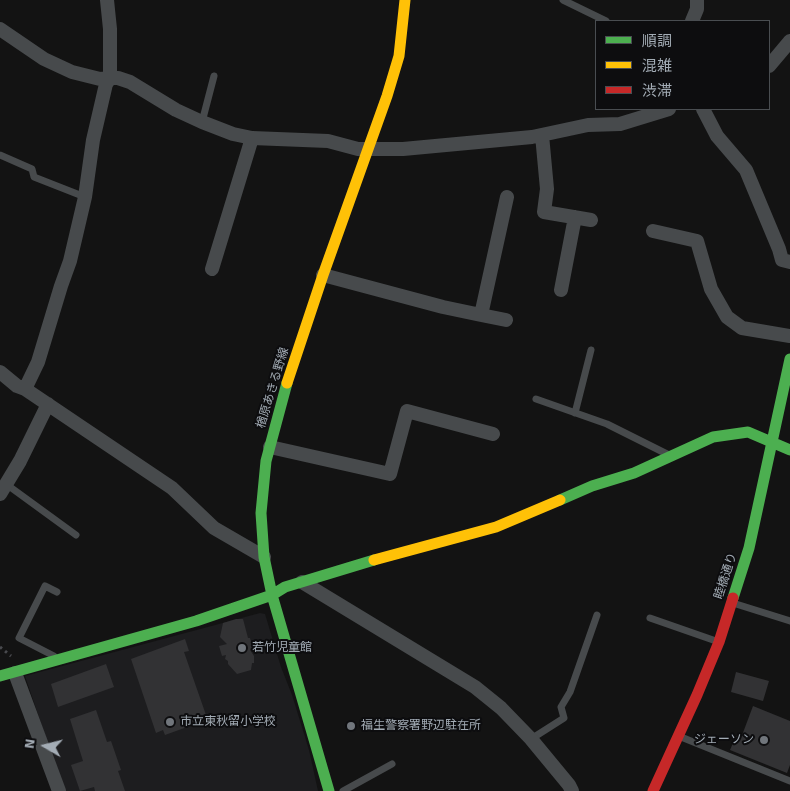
<!DOCTYPE html>
<meta charset="utf-8">
<style>
body{margin:0}
#map{position:relative;width:790px;height:791px;overflow:hidden;background:#131313;font-family:Signika,"Noto Sans JP",sans-serif}
canvas{display:block}
.legend{position:absolute;left:595px;top:20px;width:175px;height:90px;box-sizing:border-box;background:#0d0d0f;border:1px solid #494d51;margin:0;padding:6px 9px;list-style:none;font-size:15px;color:#a3acb5}
.legend li{display:flex;align-items:center;gap:10px;height:25px}
.legend b{width:25px;border:1px solid #494d51}
.north{position:absolute;left:20px;top:721px;width:50px;height:50px;-webkit-text-stroke:4px #0d0d0f;paint-order:stroke;rotate:278deg;font-size:14px;font-weight:700;line-height:20px;text-align:center;color:#a3acb5}
.north::after{content:'';display:block;margin:auto;width:18px;height:22px;background:#a3acb5;clip-path:polygon(50% 0,100% 100%,50% 72%,0 100%)}
</style>
<div id="map">
<canvas width="790" height="791"></canvas>
<ul class="legend">
<li><b style="height:6px;background:#4caf50"></b>順調</li>
<li><b style="height:6px;background:#ffc107"></b>混雑</li>
<li><b style="height:6px;background:#c62828"></b>渋滞</li>
</ul>
<div class="north">N</div>
</div>
<script>
const ctx = document.querySelector('canvas').getContext('2d');
ctx.lineJoin = 'round';
function fillPath(path, color) { ctx.fillStyle = color; ctx.fill(path, 'evenodd'); }
const shape = rows => new Path2D(rows.map(r => 'M' + r).join(''));
function trace(path, color, width, dash) { ctx.strokeStyle = color; ctx.lineWidth = width; ctx.lineCap = dash ? 'butt' : 'round'; ctx.setLineDash(dash || []); ctx.stroke(path); }
function write(font, color, halo, rows, align = 'center') {
  ctx.font = font + ' Signika,"Noto Sans JP",sans-serif'; ctx.lineWidth = 4; ctx.setLineDash([]); ctx.textBaseline = 'middle'; ctx.strokeStyle = halo; ctx.fillStyle = color; for (const [text, x, y, turn = 0] of rows) {
    ctx.save(); ctx.translate(x, y); ctx.rotate((+turn || 0) * Math.PI / 180); ctx.textAlign = isNaN(turn) ? turn : align; if (halo) ctx.strokeText(text, 0, 0); ctx.fillText(text, 0, 0); ctx.restore();
  }
}
fillPath(shape([
 [260,613,265,614,281,667,292,695,309,750,318,791,64,791,25,676]
]), '#1d1d1f');
fillPath(shape([
 [236,619,243,619,248,638,250,638,253,649,250,650,254,656,254,663,252,663,251,670,237,674,228,664,228,661,225,659,226,655,222,656,219,646,227,644,220,637,223,623],
 [185,639,189,651,184,652,206,715,200,717,201,722,165,735,163,730,156,733,131,659],
 [106,664,114,687,58,707,51,684],
 [736,672,769,681,763,701,731,692],
 [753,706,790,721,790,765,787,773,730,750,736,736,741,738],
 [96,710,107,742,111,741,121,770,118,771,125,791,95,791,94,787,80,791,71,765,83,761,70,719]
]), '#323234');
trace(shape([
 [0,647,11,656]
]), '#494a4e', 3, [2.5, 4]);
trace(shape([
 [563,0,606,21],
 [202,122,214,76],
 [0,155,32,169,34,177,85,197],
 [536,399,607,424,667,454],
 [575,413,591,350],
 [6,484,76,535],
 [736,604,790,621],
 [650,618,716,641],
 [54,656,19,638,45,586,57,592],
 [681,737,790,781],
 [531,739,564,718,561,707,570,692,597,615],
 [343,791,392,764]
]), '#474a4c', 7);
trace(shape([
 [107,0,110,29,110,78,118,78,130,82,176,110,202,122,233,134,252,138,328,141,358,149,403,149,532,137,588,125,620,124,669,109],
 [692,21,697,9,697,0],
 [0,29,44,59,72,72,100,79,110,78,106,84,93,140,85,197,70,261,61,286,38,362,25,389,17,386,0,372],
 [769,66,790,41],
 [703,109,717,136,746,170,779,249,782,260,790,262],
 [542,135,547,189,544,212,591,220],
 [653,231,697,241,711,289,727,317,742,328,790,336],
 [212,269,252,138],
 [323,275,443,307,481,315,507,197],
 [561,290,575,217],
 [481,315,506,320],
 [25,389,172,488,214,528,264,557],
 [270,447,390,474,407,411,493,434],
 [0,494,20,461,48,404],
 [302,582,475,687,501,708,531,739,569,785,572,791],
 [15,673,59,791]
]), '#474a4c', 14);
trace(shape([
 [287,383,266,461,261,513,264,557,272,595,329,791],
 [560,500,592,486,634,473,713,437,748,432,790,450],
 [733,598,749,548,790,359],
 [0,676,196,621,272,595,285,587,374,560]
]), '#4caf50', 11);
trace(shape([
 [287,383,323,275,387,96,399,56,405,0],
 [374,560,496,527,560,500]
]), '#ffc107', 11);
trace(shape([
 [653,791,697,695,719,642,733,598]
]), '#c62828', 11);
for (const [x, y, r, color] of [
 [242,648,5,"#71767c"],
 [170,722,5,"#71767c"],
 [351,726,5,"#71767c"],
 [764,740,5,"#71767c"]
]) { const dot = new Path2D(); dot.arc(x, y, r, 0, 2 * Math.PI); ctx.fillStyle = color; ctx.fill(dot); trace(dot, '#0d0d0f', 2); }
write('12px', '#a3acb5', '#0d0d0f', [
 ["楢原あきる野線",273,388,-73],
 ["睦橋通り",726,576,-72]
]);
write('12px', '#a3acb5', '#0d0d0f', [
 ["若竹児童館",252,648],
 ["市立東秋留小学校",180,722],
 ["福生警察署野辺駐在所",361,726],
 ["ジェーソン",754,740,"right"]
], 'left');
</script>
